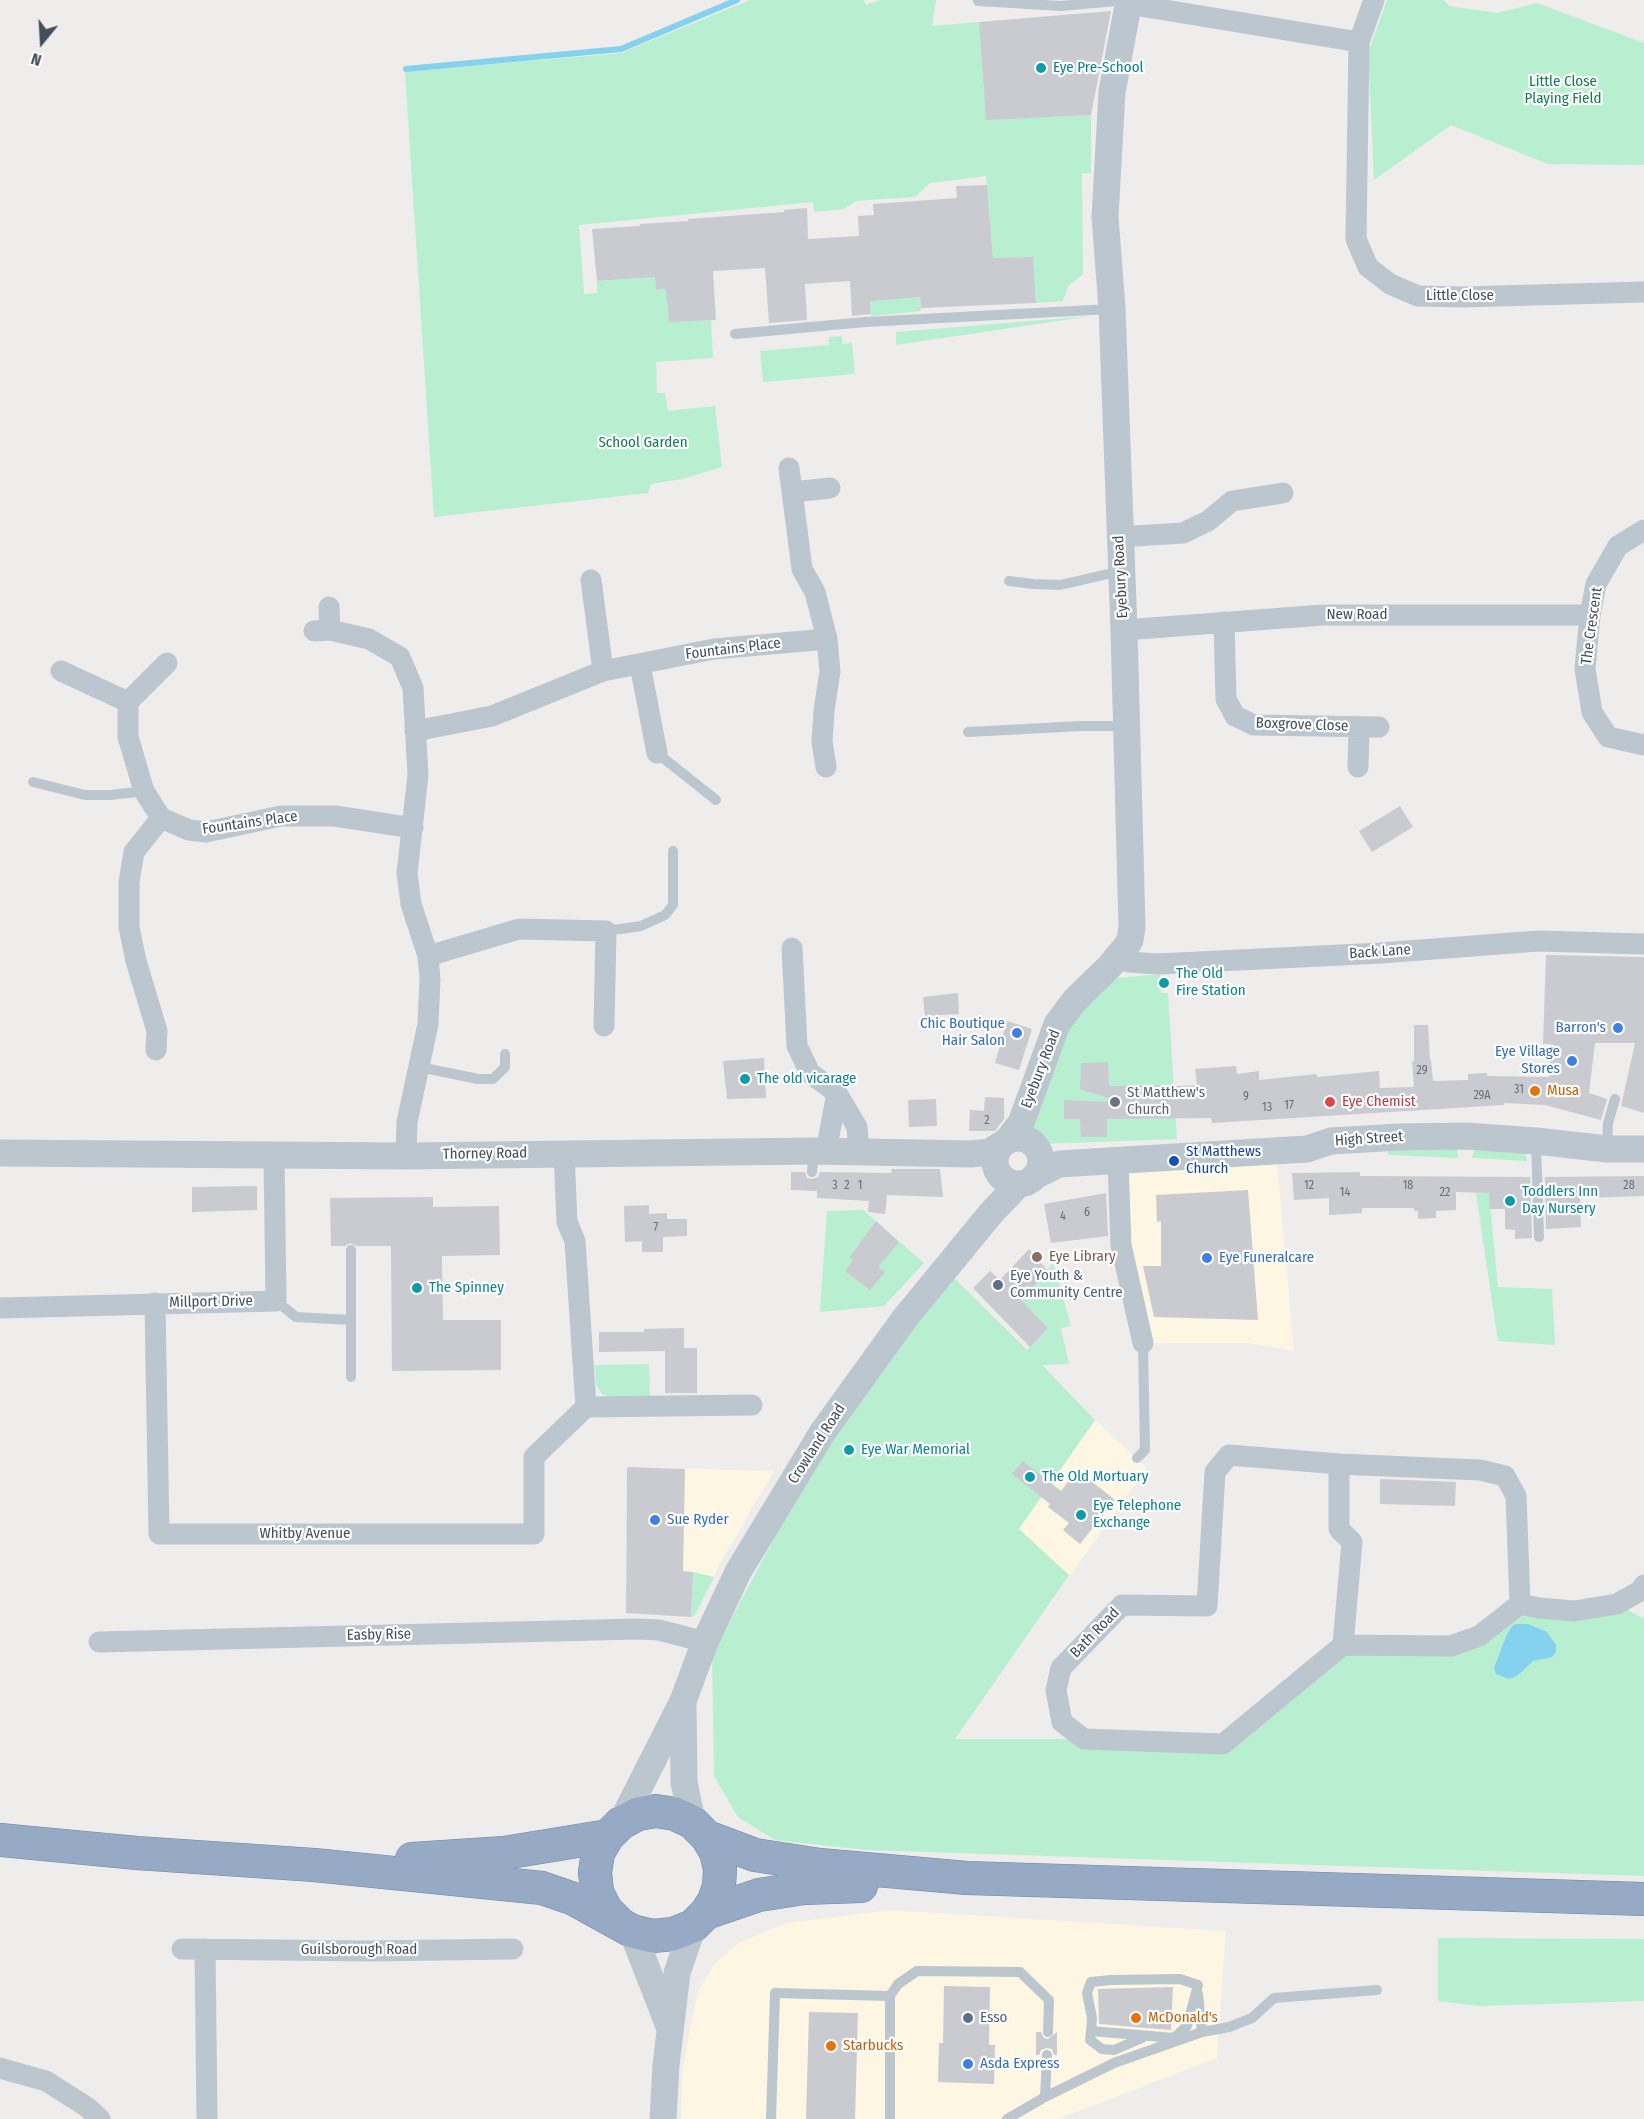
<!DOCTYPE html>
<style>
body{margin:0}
#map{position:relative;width:1644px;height:2119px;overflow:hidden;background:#efecec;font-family:"Fira Sans Condensed",sans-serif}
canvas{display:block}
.north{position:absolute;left:12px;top:12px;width:60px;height:60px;-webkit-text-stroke:4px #fff;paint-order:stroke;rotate:198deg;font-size:16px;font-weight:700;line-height:24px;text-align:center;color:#444e5a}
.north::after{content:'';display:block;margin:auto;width:21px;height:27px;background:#444e5a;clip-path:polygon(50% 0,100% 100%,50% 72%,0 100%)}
</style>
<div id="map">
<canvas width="1644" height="2119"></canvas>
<div class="north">N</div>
</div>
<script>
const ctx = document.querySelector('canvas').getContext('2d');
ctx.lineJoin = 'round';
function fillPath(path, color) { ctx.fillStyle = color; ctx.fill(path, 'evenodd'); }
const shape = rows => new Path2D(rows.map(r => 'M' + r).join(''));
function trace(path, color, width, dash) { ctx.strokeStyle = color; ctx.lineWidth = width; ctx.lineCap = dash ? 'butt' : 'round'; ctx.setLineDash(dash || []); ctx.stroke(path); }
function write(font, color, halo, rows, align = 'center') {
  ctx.font = font + ' "Fira Sans Condensed",sans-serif'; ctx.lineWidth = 4.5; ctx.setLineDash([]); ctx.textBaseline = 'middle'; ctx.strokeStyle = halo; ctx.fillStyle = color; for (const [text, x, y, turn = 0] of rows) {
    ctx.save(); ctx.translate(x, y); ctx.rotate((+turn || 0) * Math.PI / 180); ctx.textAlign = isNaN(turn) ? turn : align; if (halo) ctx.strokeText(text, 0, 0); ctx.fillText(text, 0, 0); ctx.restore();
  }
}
fillPath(shape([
 [1118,1162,1277,1162,1294,1351,1248,1343,1143,1343],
 [1095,1420,1147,1468,1070,1576,1018,1529],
 [627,1467,774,1471,723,1558,695,1615,626,1613],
 [890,1910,1226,1931,1217,2058,1058,2119,681,2119,682,2074,692,2018,699,1990,715,1963,740,1942,787,1923]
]), '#fcf6e3');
fillPath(shape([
 [750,0,864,0,866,5,881,0,936,0,932,26,979,22,986,119,1091,115,1091,173,1082,173,1083,274,1068,286,1063,301,1036,303,1033,257,1003,258,949,266,993,256,986,176,930,183,915,197,856,201,844,209,814,212,813,202,579,225,584,294,597,293,597,281,655,277,656,290,666,289,673,309,668,309,669,322,711,320,713,358,656,362,657,393,665,393,668,411,715,406,722,467,682,479,651,484,648,493,434,517,405,72,621,53],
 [1387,0,1444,0,1449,6,1497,13,1537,3,1644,43,1644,165,1548,164,1451,125,1374,180,1368,53],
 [918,270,921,311,871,316,870,296],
 [1091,316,896,345,896,332],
 [842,336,842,344,852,343,855,374,763,382,760,351,829,345,829,337],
 [1160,974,1161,993,1168,993,1177,1139,1040,1144,1032,1136,1031,1124,1064,1027,1101,987,1118,978],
 [1457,1144,1458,1158,1388,1155,1388,1146],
 [1475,1145,1511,1153,1524,1148,1527,1161,1472,1158],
 [1476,1193,1489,1193,1498,1287,1552,1289,1555,1345,1498,1341],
 [863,1210,924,1263,884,1306,820,1312,827,1211],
 [1053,1263,1071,1326,1061,1328,1069,1364,1042,1365,1095,1420,1019,1529,1069,1575,955,1739,1084,1739,1223,1744,1343,1645,1479,1636,1520,1604,1617,1604,1644,1619,1644,1876,867,1850,775,1840,738,1817,714,1776,712,1655,809,1473,951,1275,1027,1350,1048,1328,1021,1300],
 [649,1364,650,1398,609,1397,602,1394,596,1385,595,1365],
 [693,1572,714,1577,695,1615,691,1617],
 [1438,1938,1644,1939,1644,2001,1479,2006,1438,2001]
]), '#b8efd0');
fillPath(shape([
 [1516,1624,1528,1624,1547,1632,1556,1645,1556,1651,1552,1657,1533,1661,1517,1676,1509,1679,1496,1674,1494,1668,1507,1634,1513,1625]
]), '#84d2ed');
trace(shape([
 [406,69,621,49,737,0]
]), '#84d2ed', 6);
fillPath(shape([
 [1111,11,1091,115,986,120,979,22],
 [987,185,993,258,1033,257,1036,303,921,308,920,297,870,301,871,314,852,316,850,281,805,284,807,320,769,323,765,268,713,271,716,320,669,322,666,289,656,290,655,277,597,281,592,229,640,226,640,224,688,221,688,219,784,212,784,210,807,208,808,239,859,236,858,216,874,215,873,204,957,198,956,186],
 [1400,806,1413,827,1372,852,1359,831],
 [1546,955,1644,957,1644,1113,1621,1106,1635,1043,1595,1043,1589,1093,1607,1099,1601,1120,1545,1105,1504,1103,1504,1105,1212,1123,1211,1118,1107,1119,1107,1137,1081,1137,1080,1119,1064,1119,1064,1100,1112,1102,1112,1099,1080,1089,1081,1063,1108,1062,1109,1086,1164,1085,1164,1087,1197,1085,1195,1069,1236,1066,1237,1074,1259,1071,1259,1080,1317,1074,1317,1077,1379,1071,1380,1088,1414,1087,1412,1061,1414,1061,1414,1025,1428,1025,1430,1060,1431,1060,1433,1081,1468,1080,1468,1074,1487,1073,1487,1076,1549,1077,1551,1044,1543,1044],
 [958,993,959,1014,925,1016,923,997],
 [1007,1021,1032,1029,1019,1070,995,1063],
 [764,1058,766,1098,727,1099,723,1061],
 [985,1097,1004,1098,1004,1119,995,1131,969,1131,970,1110,984,1111],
 [936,1099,937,1126,909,1127,908,1100],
 [891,1169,940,1169,943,1197,887,1195,885,1214,868,1212,869,1201,817,1198,817,1191,791,1190,791,1172,805,1172,807,1178,812,1179,818,1177,820,1172,892,1173],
 [1360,1172,1360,1176,1530,1177,1532,1238,1515,1239,1515,1230,1505,1229,1505,1209,1490,1209,1489,1193,1456,1192,1456,1210,1436,1211,1436,1218,1418,1219,1418,1211,1414,1211,1414,1208,1362,1208,1362,1213,1329,1215,1329,1198,1294,1200,1292,1173],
 [1644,1176,1644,1196,1580,1198,1581,1227,1546,1229,1545,1177],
 [257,1186,257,1210,192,1212,192,1187],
 [1248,1190,1258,1320,1154,1317,1143,1266,1161,1266,1161,1221,1157,1222,1156,1195],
 [1106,1193,1108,1236,1051,1243,1044,1204],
 [433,1197,433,1207,499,1206,500,1255,442,1256,443,1320,501,1320,501,1370,392,1371,391,1246,357,1246,350,1243,345,1246,331,1246,330,1198],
 [649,1205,649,1214,667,1213,667,1219,687,1219,687,1236,663,1237,663,1252,642,1252,642,1241,625,1242,624,1206],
 [876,1221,899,1242,878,1267,885,1272,870,1290,845,1271,853,1260,849,1258],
 [1029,1249,1048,1271,1021,1300,1048,1328,1030,1347,973,1288,990,1271,1000,1280],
 [684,1328,684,1348,697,1348,697,1393,665,1393,665,1351,599,1352,599,1332,644,1332,644,1329],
 [1023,1461,1061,1491,1077,1470,1115,1500,1080,1544,1063,1530,1069,1523,1048,1507,1050,1504,1012,1474],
 [627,1467,685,1469,683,1571,693,1572,691,1617,626,1613],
 [1380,1479,1456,1482,1455,1506,1380,1504],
 [944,1986,990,1987,989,2045,995,2045,994,2084,938,2082,939,2043,943,2043],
 [1173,1987,1171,2030,1099,2024,1098,1989],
 [809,2012,858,2013,855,2119,806,2119],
 [1036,2032,1041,2032,1044,2038,1048,2039,1057,2032,1057,2055,1054,2055,1052,2049,1047,2048,1041,2050,1039,2055,1036,2055]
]), '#c9cbd1');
const trunk = shape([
 [707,1837,755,1855,820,1865,967,1878,1644,1899],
 [0,1840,137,1853,314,1865,542,1888,574,1899,632,1931,653,1936,673,1934,693,1926,706,1913,714,1901,719,1886,720,1869,716,1852,707,1837,692,1822,675,1814,656,1811,638,1814,621,1823,608,1836,598,1853,595,1872,597,1892,606,1910,620,1924],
 [412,1859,504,1853,608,1836],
 [706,1913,759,1895,804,1888,861,1886]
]);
trace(trunk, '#6d86a9', 34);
trace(shape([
 [978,1,1061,6,1116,1,1128,4],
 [735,334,865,322,1111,309],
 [1009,581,1033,584,1060,585,1121,571],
 [968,732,1081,726,1127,726],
 [657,753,716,800],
 [33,782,85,795,111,795,144,791],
 [606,931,641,926,665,915,673,905,673,851],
 [419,1067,478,1079,493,1079,505,1067,505,1054],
 [1536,1142,1539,1237],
 [1607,1149,1608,1123,1615,1099],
 [812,1172,814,1151],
 [276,1301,296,1317,351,1320],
 [351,1377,351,1250],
 [1137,1458,1145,1450,1143,1343],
 [1180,1979,1198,1985,1187,2026,1174,2038,1091,2031,1092,2018,1087,1993,1091,1982,1111,1980,1180,1979],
 [890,1996,898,1984,917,1971,1020,1972,1049,2000,1048,2032],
 [1091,2031,1090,2040,1102,2049,1114,2050,1142,2038],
 [1202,2032,1229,2027,1252,2018,1274,1998,1377,1990],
 [1045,2097,1047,2055],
 [771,2119,775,1993,890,1996,890,2119],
 [1007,2119,1045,2097,1114,2063,1202,2032,1198,1994]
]), '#bcc6cf', 10);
trace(shape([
 [1128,4,1359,42,1356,239,1368,267,1390,284,1418,296,1462,297,1644,292],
 [1359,42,1374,0],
 [789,468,802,569,815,592,827,639,830,671,824,711,822,742,826,767],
 [793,492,830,488],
 [1644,530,1618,546,1596,584,1590,615,1585,669,1592,712,1608,737,1644,745],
 [1119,537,1183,533,1208,521,1232,501,1283,493],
 [591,580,603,671],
 [329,607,330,630],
 [1224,622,1226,699,1235,716,1254,725,1379,727],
 [1124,630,1323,615,1590,615],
 [314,631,330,630,369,639,400,657,413,688,418,775,407,873,411,904,428,956,430,980,428,1024,407,1122,406,1156],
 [640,665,657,753],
 [61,671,128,702,128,737,144,791,161,818,189,830,206,832,281,816,335,816,413,828],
 [128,702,167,663],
 [415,731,492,716,603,671,714,649,827,639],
 [1358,767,1359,727],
 [792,948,797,1046,810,1073,837,1093],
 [428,956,519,929,606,931,604,1026],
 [1117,957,1129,962,1158,964,1381,953,1538,941,1644,944],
 [156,1050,157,1031,136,961,129,927,129,882,134,852,161,818],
 [826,1152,837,1093,857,1127,859,1152],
 [564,1153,567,1222,575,1241,586,1407],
 [1118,1162,1121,1245,1143,1343],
 [155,1303,159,1534,534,1534,534,1457,586,1407,752,1405],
 [0,1308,276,1301,274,1156],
 [1339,1464,1339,1529,1352,1542,1343,1645],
 [1520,1604,1479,1636,1451,1646,1343,1645,1223,1744,1084,1739,1062,1722,1056,1690,1061,1668,1122,1605,1207,1606,1215,1472,1229,1455,1339,1464,1480,1470,1505,1476,1516,1496,1520,1604,1539,1608,1574,1611,1617,1604,1640,1591,1644,1585],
 [99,1642,638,1629,659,1630,705,1642],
 [182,1949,371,1951,513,1949],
 [205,1949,207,2119],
 [0,2068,46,2081,87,2107,100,2119]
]), '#bcc6cf', 21);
trace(shape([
 '995 1161a23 23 0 1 1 46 0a23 23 0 1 1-46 0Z',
 [1007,1141,1021,1123,1057,1024,1075,1000,1109,967,1125,948,1130,940,1132,927,1124,630,1112,308,1105,217,1112,92,1129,0],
 [0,1153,406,1156,814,1151,971,1154,989,1152,1001,1145],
 [1035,1176,1059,1164,1307,1149,1331,1141,1399,1137,1465,1136,1536,1141,1607,1149,1644,1149],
 [683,1705,684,1782,692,1822],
 [621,1823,683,1701,705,1642,738,1572,822,1433,905,1318,992,1212,1019,1184],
 [632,1931,669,2026],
 [663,2119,666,2065,677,1973,693,1926]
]), '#bcc6cf', 27);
trace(trunk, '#96aac5', 33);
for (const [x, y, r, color] of [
 [1041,68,6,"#0f9aa8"],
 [1164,983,6,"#0f9aa8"],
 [1618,1028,6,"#3f7fe0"],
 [1017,1033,6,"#3f7fe0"],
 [1572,1061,6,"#3f7fe0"],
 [745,1079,6,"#0f9aa8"],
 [1535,1091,6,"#e8710a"],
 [1115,1102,6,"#6b7280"],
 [1330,1102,6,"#e0444e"],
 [1174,1161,6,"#1a4fb4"],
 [1510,1201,6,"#0f9aa8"],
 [1037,1257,6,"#8d6e63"],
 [1207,1258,6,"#3f7fe0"],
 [998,1285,6,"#5c6f8a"],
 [417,1288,6,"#0f9aa8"],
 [849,1450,6,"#0f9aa8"],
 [1030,1477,6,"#0f9aa8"],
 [1081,1515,6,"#0f9aa8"],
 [655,1520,6,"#3f7fe0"],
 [968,2018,6,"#5c6f8a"],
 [1136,2018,6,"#e8710a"],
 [831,2046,6,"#e8710a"],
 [968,2064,6,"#3f7fe0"]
]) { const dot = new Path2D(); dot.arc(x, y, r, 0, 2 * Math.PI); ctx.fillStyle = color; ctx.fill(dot); trace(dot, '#fff', 2); }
write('12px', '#656d78', null, [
 ["29",1422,1071],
 ["31",1519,1090],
 ["29A",1482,1096],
 ["9",1246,1097],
 ["17",1289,1106],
 ["13",1267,1108],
 ["2",987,1121],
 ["3",835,1186],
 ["2",847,1186],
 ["1",860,1186],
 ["12",1309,1186],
 ["18",1408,1186],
 ["28",1629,1186],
 ["14",1345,1193],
 ["22",1445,1193],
 ["6",1087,1213],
 ["4",1063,1217],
 ["7",656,1228]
]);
write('15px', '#0d838f', '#fff', [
 ["Eye Pre-School",1053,68],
 ["The Old",1176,974],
 ["Fire Station",1176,991],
 ["The old vicarage",757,1079],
 ["Toddlers Inn",1522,1192],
 ["Day Nursery",1522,1209],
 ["The Spinney",429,1288],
 ["Eye War Memorial",861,1450],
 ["The Old Mortuary",1042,1477],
 ["Eye Telephone",1093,1506],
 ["Exchange",1093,1523]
], 'left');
write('15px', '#147c4e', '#fff', [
 ["Little Close",1563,82],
 ["Playing Field",1563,99],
 ["School Garden",643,443]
]);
write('15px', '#444e5a', '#fff', [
 ["Little Close",1460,296],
 ["Eyebury Road",1121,577,-93],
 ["New Road",1357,615],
 ["The Crescent",1592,626,-82],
 ["Fountains Place",733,649,-7],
 ["Boxgrove Close",1302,725,2],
 ["Fountains Place",250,823,-8],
 ["Back Lane",1380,952,-4],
 ["Eyebury Road",1041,1069,-69],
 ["High Street",1369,1139,-4],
 ["Thorney Road",485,1154,-1],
 ["Millport Drive",211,1302,-1],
 ["Crowland Road",817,1444,-57],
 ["Whitby Avenue",305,1534],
 ["Bath Road",1095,1633,-46],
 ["Easby Rise",379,1635,-1],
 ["Guilsborough Road",359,1950]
]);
write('15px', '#366cbe', '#fff', [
 ["Chic Boutique",1005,1024],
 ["Hair Salon",1005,1041],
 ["Barron's",1606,1028],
 ["Eye Village",1560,1052],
 ["Stores",1560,1069],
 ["Eye Funeralcare",1219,1258,"left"],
 ["Sue Ryder",667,1520,"left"],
 ["Asda Express",980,2064,"left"]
], 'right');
write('15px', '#c56008', '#fff', [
 ["Musa",1547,1091],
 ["McDonald's",1148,2018],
 ["Starbucks",843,2046]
], 'left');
write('15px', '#5b616d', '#fff', [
 ["St Matthew's",1127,1093],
 ["Church",1127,1110]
], 'left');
write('15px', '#be3a42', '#fff', [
 ["Eye Chemist",1342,1102]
], 'left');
write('15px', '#164399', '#fff', [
 ["St Matthews",1186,1152],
 ["Church",1186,1169]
], 'left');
write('15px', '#785e54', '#fff', [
 ["Eye Library",1049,1257]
], 'left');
write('15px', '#4e5e75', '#fff', [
 ["Eye Youth &",1010,1276],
 ["Community Centre",1010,1293],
 ["Esso",980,2018]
], 'left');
</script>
